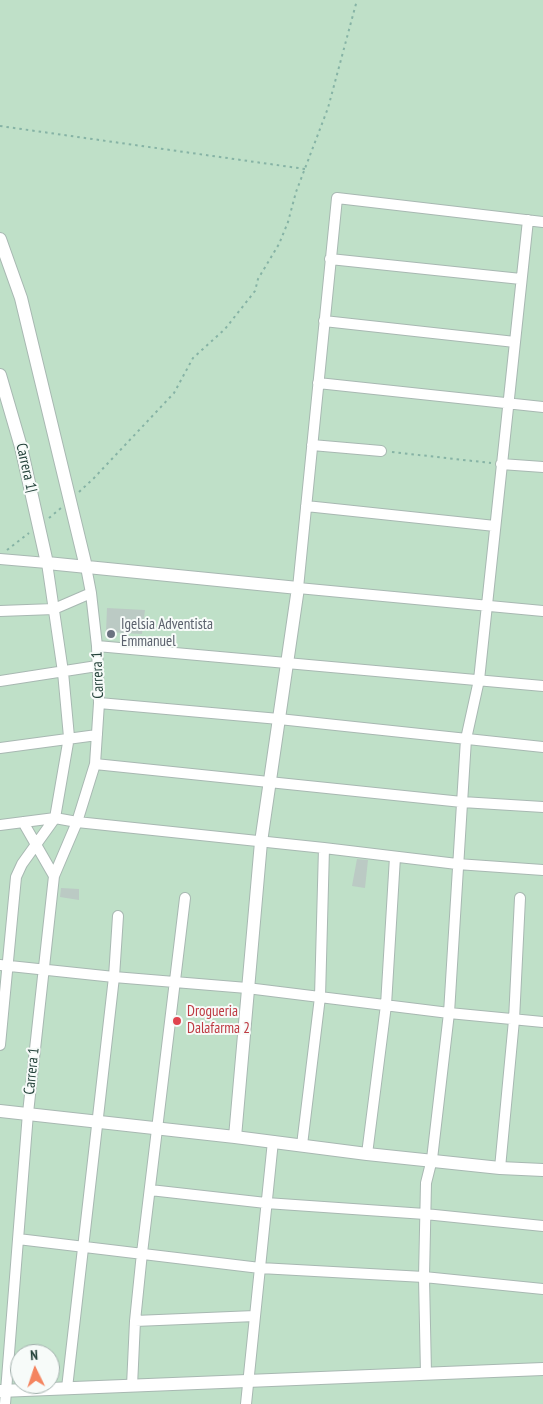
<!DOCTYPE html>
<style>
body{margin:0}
#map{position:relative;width:543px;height:1404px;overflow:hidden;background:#e6efeb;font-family:"PT Sans Narrow",sans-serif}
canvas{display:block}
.north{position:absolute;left:10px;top:1344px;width:50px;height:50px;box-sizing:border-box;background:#f7fbf9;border:1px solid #a3b1ad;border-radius:50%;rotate:356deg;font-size:14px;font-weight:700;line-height:20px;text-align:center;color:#24423a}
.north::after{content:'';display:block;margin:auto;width:18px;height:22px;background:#f4845f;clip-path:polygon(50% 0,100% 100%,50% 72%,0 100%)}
</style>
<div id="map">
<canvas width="543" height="1404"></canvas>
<div class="north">N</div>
</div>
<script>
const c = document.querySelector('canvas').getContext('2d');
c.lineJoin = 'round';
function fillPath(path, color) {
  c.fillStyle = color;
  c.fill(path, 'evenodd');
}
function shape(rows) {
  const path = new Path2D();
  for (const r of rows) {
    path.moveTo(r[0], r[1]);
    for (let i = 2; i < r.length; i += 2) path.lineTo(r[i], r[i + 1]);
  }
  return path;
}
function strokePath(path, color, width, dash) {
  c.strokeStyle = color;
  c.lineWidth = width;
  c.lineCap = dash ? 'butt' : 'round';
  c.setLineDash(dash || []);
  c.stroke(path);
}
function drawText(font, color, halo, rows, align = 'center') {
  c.font = font + ' "PT Sans Narrow",sans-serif';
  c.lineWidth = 4;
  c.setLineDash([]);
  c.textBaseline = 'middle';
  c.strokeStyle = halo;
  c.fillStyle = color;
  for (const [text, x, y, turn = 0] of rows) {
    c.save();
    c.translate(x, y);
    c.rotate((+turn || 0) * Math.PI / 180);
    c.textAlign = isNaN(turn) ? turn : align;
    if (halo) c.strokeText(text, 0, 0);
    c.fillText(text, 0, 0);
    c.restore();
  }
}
fillPath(shape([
 [0,0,543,0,543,1404,0,1404],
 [20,1354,50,1354,50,1384,20,1384]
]), '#bfe0c8');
fillPath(shape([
 [107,608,145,610,142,634,106,632],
 [357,859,368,860,365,888,352,886],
 [61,888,79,889,79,900,60,897]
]), '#bbcac4');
const minor = shape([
 [543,222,337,198,298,588,543,611],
 [330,259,521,279],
 [324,321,515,342],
 [318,383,543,407],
 [312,445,381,451],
 [501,464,543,467],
 [306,506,495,526],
 [0,559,47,563,63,672,69,737,55,818,22,864,16,877,0,1045],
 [0,611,54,609,91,593],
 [97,646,543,686],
 [0,681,97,666],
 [99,703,279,719,543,747],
 [0,748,97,735],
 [95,764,462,802,543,807],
 [23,822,54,876],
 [0,825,55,818,77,822,324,848,457,864,543,870],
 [0,965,114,977,247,988,449,1013,543,1022],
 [302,1145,320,997,324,848],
 [367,1154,386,1005,395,857],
 [500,1168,514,1020,520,898],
 [150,1190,266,1203,425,1214,543,1226],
 [18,1239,260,1268,424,1277,543,1289],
 [135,1321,255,1316],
 [426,1374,424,1277,426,1183,432,1159,449,1013,466,739,479,680,528,220],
 [132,1386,135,1321,142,1253,185,898],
 [67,1388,114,977,118,916],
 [5,1404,28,1113,54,876,77,822,95,764,99,703,97,646,91,593,86,567],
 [246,1404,273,1141]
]);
const tertiary = shape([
 [0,239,21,298,86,567],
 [0,375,21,447,47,563,298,588,261,842,235,1137],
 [0,1111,235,1137,367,1154,500,1168,543,1170],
 [0,1391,543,1369]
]);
strokePath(minor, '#a8b8b2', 12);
strokePath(tertiary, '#a8b8b2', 14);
strokePath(shape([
 [0,126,305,169],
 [392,452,491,463],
 [79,492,94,478,174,393,193,358,225,329,255,291,258,279,279,244,288,222,296,192,328,108,357,0],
 [49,518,61,508],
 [7,550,29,533]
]), '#86b3a5', 2, [2.5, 4]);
strokePath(minor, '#fff', 10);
strokePath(tertiary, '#fff', 12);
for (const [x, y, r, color] of [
 [111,634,5,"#6b7280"],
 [177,1021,5,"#e0444e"]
]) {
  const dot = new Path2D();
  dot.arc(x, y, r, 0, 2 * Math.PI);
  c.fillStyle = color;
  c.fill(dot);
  strokePath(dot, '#f7fbf9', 2);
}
drawText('15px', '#24423a', '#f7fbf9', [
 ["Carrera 1|",26,468,77],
 ["Carrera 1",98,675,-92],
 ["Carrera 1",32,1071,-84]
]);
drawText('15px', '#5b616d', '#f7fbf9', [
 ["Igelsia Adventista",121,625],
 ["Emmanuel",121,642]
], 'left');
drawText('15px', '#be3a42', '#f7fbf9', [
 ["Drogueria",187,1012],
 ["Dalafarma 2",187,1029]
], 'left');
</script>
